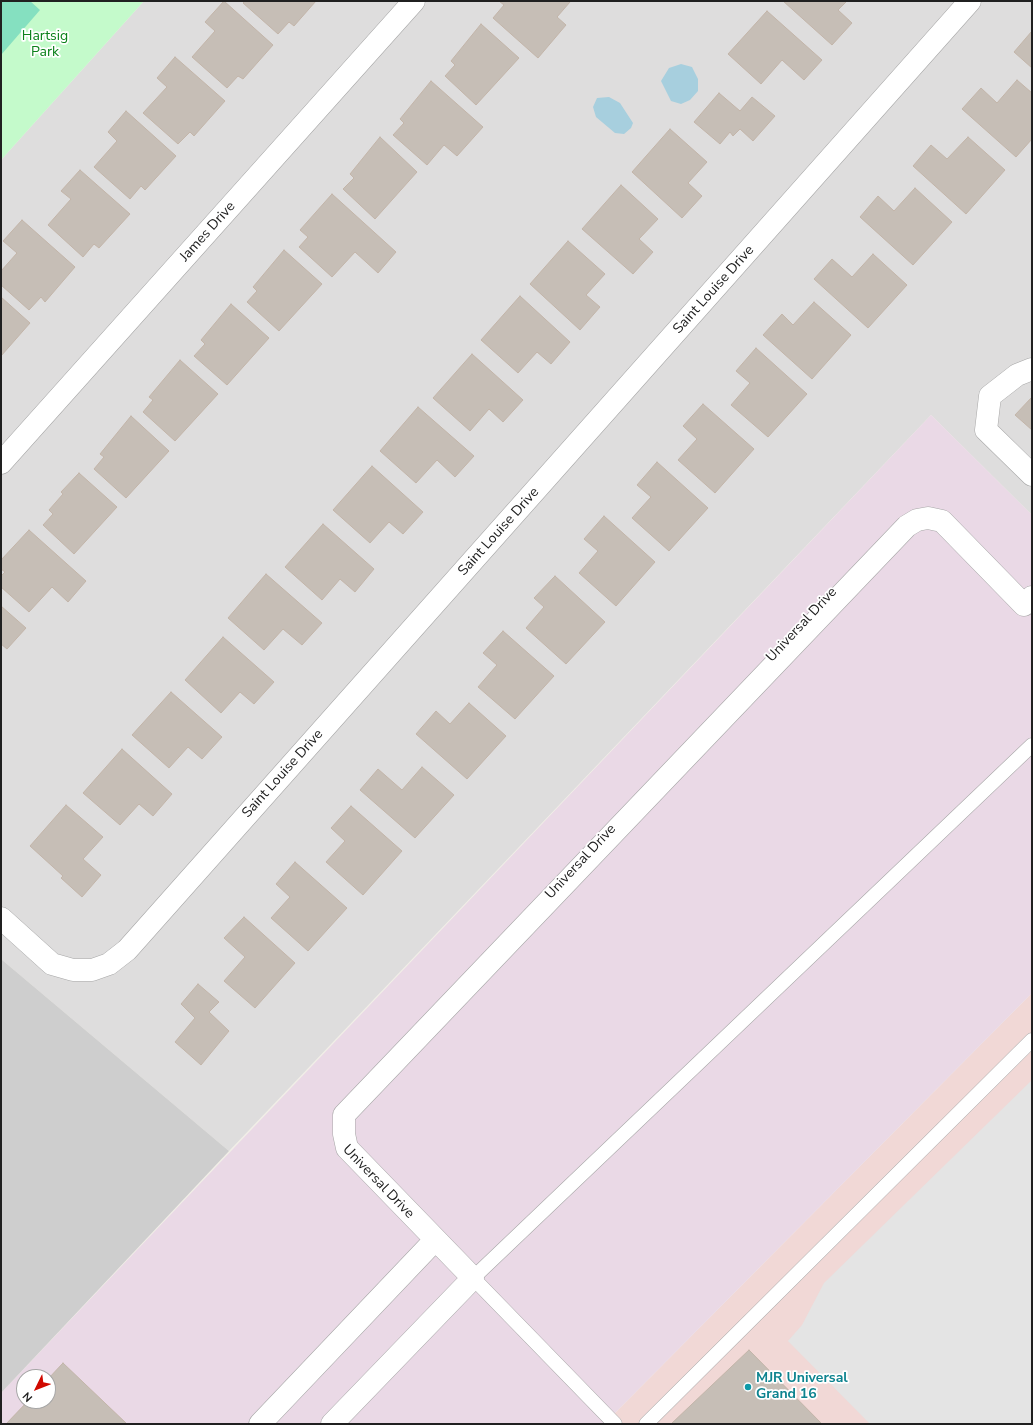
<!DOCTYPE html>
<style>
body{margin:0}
#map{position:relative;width:1033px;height:1425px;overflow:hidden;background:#f1eee7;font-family:"Nunito Sans",sans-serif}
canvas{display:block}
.frame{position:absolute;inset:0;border:2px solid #202020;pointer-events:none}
.north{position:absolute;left:16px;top:1369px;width:40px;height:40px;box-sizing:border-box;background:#fff;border:1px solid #a6a6a6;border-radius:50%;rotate:227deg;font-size:11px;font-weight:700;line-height:16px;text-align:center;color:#202020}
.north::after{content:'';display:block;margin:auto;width:14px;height:18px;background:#d00900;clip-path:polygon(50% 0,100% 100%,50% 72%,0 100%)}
</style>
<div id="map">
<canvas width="1033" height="1425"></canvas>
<div class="frame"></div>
<div class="north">N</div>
</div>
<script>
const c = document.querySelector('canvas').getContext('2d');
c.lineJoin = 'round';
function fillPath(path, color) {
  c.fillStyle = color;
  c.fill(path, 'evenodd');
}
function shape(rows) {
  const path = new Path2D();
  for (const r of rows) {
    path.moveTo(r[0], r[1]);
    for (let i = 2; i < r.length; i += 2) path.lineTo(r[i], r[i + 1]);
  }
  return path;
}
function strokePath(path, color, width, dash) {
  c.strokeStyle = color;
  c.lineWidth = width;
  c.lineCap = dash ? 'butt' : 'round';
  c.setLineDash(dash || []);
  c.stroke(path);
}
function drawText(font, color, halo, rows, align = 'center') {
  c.font = font + ' "Nunito Sans",sans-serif';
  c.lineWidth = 3.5;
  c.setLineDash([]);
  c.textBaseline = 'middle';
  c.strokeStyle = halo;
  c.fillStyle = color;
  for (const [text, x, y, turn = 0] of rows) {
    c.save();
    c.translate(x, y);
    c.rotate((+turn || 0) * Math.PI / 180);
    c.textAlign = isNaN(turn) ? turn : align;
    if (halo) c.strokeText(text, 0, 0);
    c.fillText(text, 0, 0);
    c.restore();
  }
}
fillPath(shape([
 [144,1,1032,1,1032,515,931,415,229,1151,1,959,1,160]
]), '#dedddd');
fillPath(shape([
 [1032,993,1032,1424,604,1424]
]), '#f1d8d6');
fillPath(shape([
 [931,415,1032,515,1032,993,604,1424,1,1424,1,1393],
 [24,1377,48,1377,48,1401,24,1401]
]), '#ead9e6');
fillPath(shape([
 [1,959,229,1151,1,1393]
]), '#cecece');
fillPath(shape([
 [1,1,144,1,1,160]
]), '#c4facb');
fillPath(shape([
 [1,1,30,1,40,10,1,55]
]), '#85e0c0');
fillPath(shape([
 [1032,1080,1032,1424,870,1424,788,1341,802,1325,824,1283]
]), '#e4e4e4');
fillPath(shape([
 [681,64,692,67,698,79,698,91,690,100,681,104,671,101,661,81,669,68],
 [609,97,620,103,633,123,631,128,624,134,615,133,596,117,593,107,597,98]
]), '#a7cfde');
const building = shape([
 [224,1,273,45,243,79,238,76,227,88,192,57,215,31,205,22,224,1],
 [245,1,316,1,294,26,289,22,278,34,243,3,245,1],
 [499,1,568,1,570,2,557,17,566,25,538,58,493,18,504,5,499,1],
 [783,1,847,1,838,10,852,23,832,45,783,1],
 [767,11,822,60,804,80,782,60,761,84,728,54,767,11],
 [481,24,519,58,476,105,445,76,455,65,451,61,481,24],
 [1032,31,1032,68,1014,52,1032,31],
 [175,57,225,101,194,136,190,132,178,144,143,113,167,87,157,78,175,57],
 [1017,80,1032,93,1032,139,1016,157,962,109,981,88,997,103,1017,80],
 [431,81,483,127,457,156,444,145,427,165,393,135,404,123,400,119,431,81],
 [719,93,740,111,752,97,775,116,753,141,740,129,733,136,730,132,720,144,694,122,719,93],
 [126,111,176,156,145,190,141,186,130,199,94,167,117,141,108,132,126,111],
 [670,129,707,162,688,183,702,196,682,218,632,172,670,129],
 [380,137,417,172,375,219,343,189,354,178,350,174,380,137],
 [968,137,1005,170,966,214,913,166,931,145,947,159,968,137],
 [80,170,130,214,99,248,94,244,83,257,48,225,71,199,61,191,80,170],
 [621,185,658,219,639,239,653,252,633,274,582,229,621,185],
 [915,188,952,222,913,265,860,217,878,196,894,211,915,188],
 [332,194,396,252,378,273,355,252,332,277,299,247,308,237,300,230,332,194],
 [22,220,75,267,45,302,41,297,29,310,1,285,1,271,17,253,3,241,22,220],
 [568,241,605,274,586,295,600,307,580,330,530,284,568,241],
 [284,250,322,284,279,331,247,302,257,291,253,287,284,250],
 [873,254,907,285,868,328,814,279,832,259,852,277,873,254],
 [520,296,570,342,551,364,537,352,518,373,481,340,520,296],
 [1,297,30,323,1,356,1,297],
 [814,302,851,335,812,379,763,335,782,314,793,325,814,302],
 [231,304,269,338,227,385,194,356,205,344,201,340,231,304],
 [756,348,807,394,768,437,731,405,750,383,736,371,756,348],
 [472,354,523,400,503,422,489,409,470,431,433,398,472,354],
 [180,360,218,394,175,441,143,412,153,400,149,397,180,360],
 [1032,397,1032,430,1015,415,1032,397],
 [703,404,754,449,715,493,678,460,697,439,683,426,703,404],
 [418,407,474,456,455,477,437,460,416,483,380,451,418,407],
 [131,416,169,451,126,498,94,469,104,457,100,454,131,416],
 [657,462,708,508,669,551,632,518,651,497,637,485,657,462],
 [372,466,423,512,403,534,389,522,370,543,333,510,372,466],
 [79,473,117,507,74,554,43,525,53,514,49,510,63,494,61,492,79,473],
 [604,516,655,562,616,606,579,573,598,551,584,539,604,516],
 [323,524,374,569,355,592,340,579,322,600,285,567,323,524],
 [29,530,86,581,68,602,52,587,29,612,1,587,1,576,5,572,1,569,1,560,29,530],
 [266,574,322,623,302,645,283,629,264,650,228,618,266,574],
 [555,576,605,622,566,664,526,628,544,607,534,598,555,576],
 [1,606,26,628,7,649,1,644,1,606],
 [503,631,554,676,515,719,478,687,497,665,483,653,503,631],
 [223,637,274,682,254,704,240,692,221,713,185,680,223,637],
 [171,692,222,737,202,759,188,747,169,768,132,735,171,692],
 [469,703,506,736,467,779,416,734,436,711,450,724,469,703],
 [122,749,172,794,153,816,139,804,120,825,83,793,122,749],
 [422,767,454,795,415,838,360,790,378,769,402,790,422,767],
 [66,805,103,837,83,859,101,875,82,897,61,878,63,876,30,846,66,805],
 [351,806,402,851,363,895,326,862,345,841,331,828,351,806],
 [295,862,347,908,308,951,271,918,290,897,276,884,295,862],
 [244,917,295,963,255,1008,224,981,245,957,224,938,244,917],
 [198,984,219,1002,209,1012,229,1031,201,1065,175,1042,195,1018,181,1004,198,984],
 [749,1350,822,1424,671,1424,749,1350],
 [63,1363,127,1424,6,1424,28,1401,48,1401,48,1379,63,1363]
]);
fillPath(building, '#c6beb6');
strokePath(building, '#c3b5a9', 1);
const lane = shape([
 [615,1424,473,1278,1032,745],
 [646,1424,1032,1040]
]);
const street = shape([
 [1032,369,1017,375,990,396,986,430,1032,475],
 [1,463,414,1],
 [1,918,52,964,73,970,92,970,109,964,127,950,970,1],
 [260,1424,435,1240],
 [332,1424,473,1278,347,1148,344,1134,344,1115,907,526,917,520,928,518,942,521,1024,605,1032,597]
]);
strokePath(lane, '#a7a7a7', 15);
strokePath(street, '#a7a7a7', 23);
strokePath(lane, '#fff', 14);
strokePath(street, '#fff', 22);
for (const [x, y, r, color] of [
 [748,1387,4,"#0f9aa8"]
]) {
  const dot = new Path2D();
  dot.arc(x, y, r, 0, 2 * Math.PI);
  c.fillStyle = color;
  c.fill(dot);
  strokePath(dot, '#fff', 1.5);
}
drawText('14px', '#0b811a', '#fff', [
 ["Hartsig",45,37],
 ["Park",45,53]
]);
drawText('14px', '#202020', '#fff', [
 ["James Drive",208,232,-48],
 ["Saint Louise Drive",714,290,-48],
 ["Saint Louise Drive",499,532,-48],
 ["Universal Drive",802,625,-47],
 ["Saint Louise Drive",283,774,-48],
 ["Universal Drive",581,862,-47],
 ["Universal Drive",378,1182,46]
]);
drawText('bold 14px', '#0d838f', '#fff', [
 ["MJR Universal",756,1379],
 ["Grand 16",756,1395]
], 'left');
</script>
